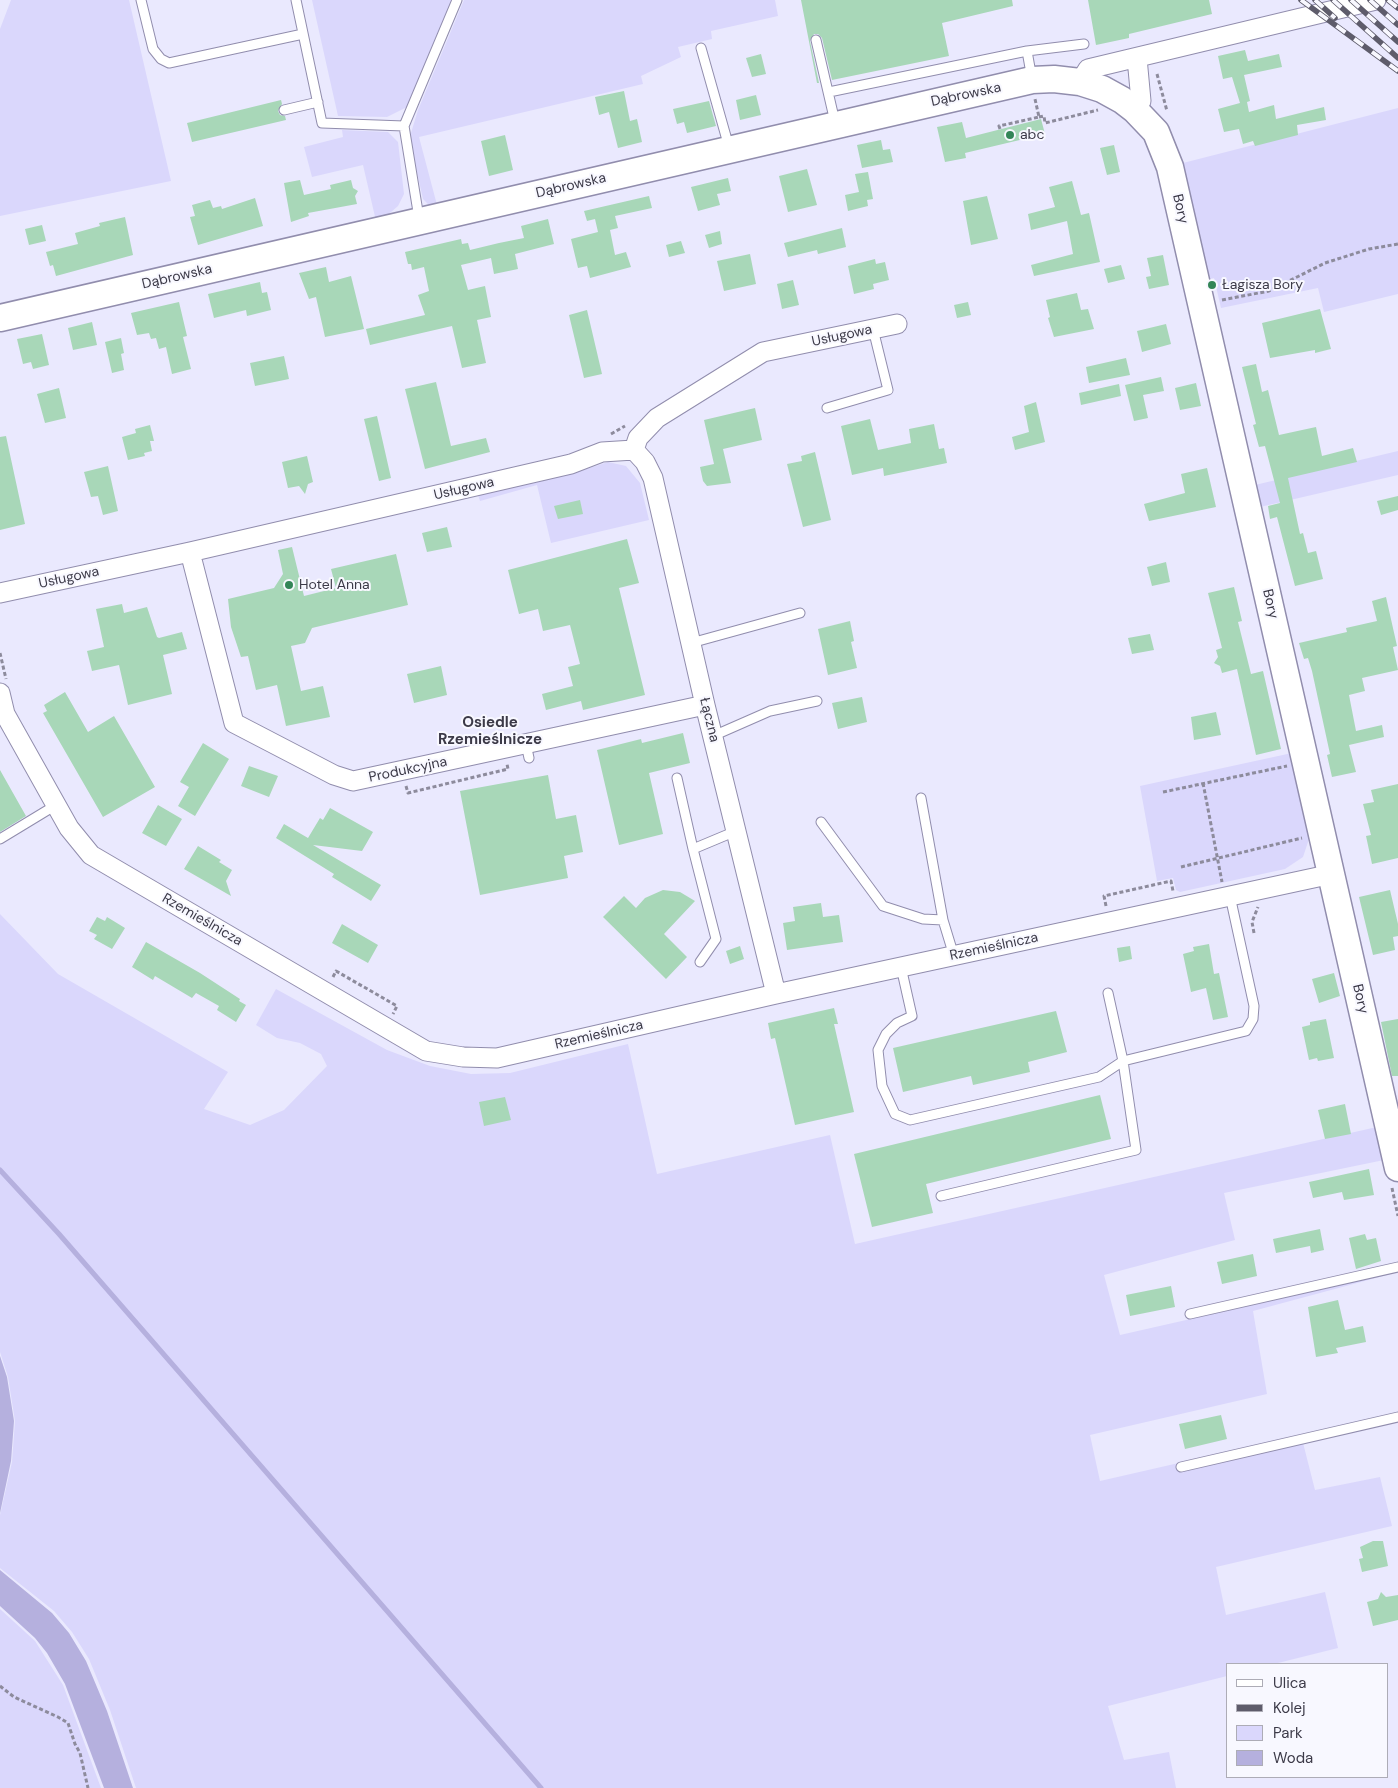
<!DOCTYPE html>
<meta charset="utf-8">
<style>
body{margin:0}
#map{position:relative;width:1398px;height:1788px;overflow:hidden;background:#eae9fe;font-family:"DM Sans",sans-serif}
canvas{display:block}
.legend{position:absolute;left:1226px;top:1663px;width:162px;height:115px;box-sizing:border-box;background:#f8f8ff;border:1px solid #adacb6;margin:0;padding:6px 9px;list-style:none;font-size:15px;color:#3c3a48}
.legend li{display:flex;align-items:center;gap:10px;height:25px}
.legend b{width:25px;border:1px solid #adacb6}
</style>
<div id="map">
<canvas width="1398" height="1788"></canvas>
<ul class="legend">
<li><b style="height:6px;background:#fff"></b>Ulica</li>
<li><b style="height:6px;background:#5e5c6b"></b>Kolej</li>
<li><b style="height:14px;background:#dad7fc"></b>Park</li>
<li><b style="height:14px;background:#b5b0de"></b>Woda</li>
</ul>
</div>
<script>
const c = document.querySelector('canvas').getContext('2d');
c.lineJoin = 'round';
function fillPath(path, color) {
  c.fillStyle = color;
  c.fill(path, 'evenodd');
}
function shape(rows) {
  const path = new Path2D();
  for (const r of rows) {
    path.moveTo(r[0], r[1]);
    for (let i = 2; i < r.length; i += 2) path.lineTo(r[i], r[i + 1]);
  }
  return path;
}
function strokePath(path, color, width, dash) {
  c.strokeStyle = color;
  c.lineWidth = width;
  c.lineCap = dash ? 'butt' : 'round';
  c.setLineDash(dash || []);
  c.stroke(path);
}
function drawText(font, color, halo, rows, align = 'center') {
  c.font = font + ' "DM Sans",sans-serif';
  c.lineWidth = 4;
  c.setLineDash([]);
  c.textBaseline = 'middle';
  c.strokeStyle = halo;
  c.fillStyle = color;
  for (const [text, x, y, turn = 0] of rows) {
    c.save();
    c.translate(x, y);
    c.rotate((+turn || 0) * Math.PI / 180);
    c.textAlign = isNaN(turn) ? turn : align;
    if (halo) c.strokeText(text, 0, 0);
    c.fillText(text, 0, 0);
    c.restore();
  }
}
fillPath(shape([
 [11,0,129,0,171,181,0,216,0,29],
 [312,0,453,0,407,107,387,117,338,116],
 [464,0,775,0,778,16,711,31,712,39,678,47,681,57,641,76,643,84,419,137,437,205,430,206,423,199,411,146,411,133,418,110],
 [1398,108,1398,294,1324,312,1318,288,1221,308,1214,278,1209,279,1183,163],
 [342,130,388,132,398,142,404,194,398,206,383,219,376,221,363,165,312,177,304,147,343,137],
 [1398,451,1398,475,1260,507,1255,485],
 [608,462,626,466,640,483,649,520,551,543,537,485,480,501,478,495,574,473],
 [1292,753,1311,833,1303,857,1285,869,1180,892,1176,890,1173,878,1157,881,1140,786],
 [0,914,58,974,228,1072,204,1109,250,1125,284,1110,327,1066,321,1054,300,1043,277,1038,256,1025,276,989,387,1050,430,1066,471,1074,510,1073,628,1044,657,1174,830,1135,855,1244,1377,1127,1384,1160,1224,1193,1235,1240,1104,1275,1120,1335,1398,1272,1253,1311,1267,1394,1090,1435,1100,1481,1301,1435,1315,1490,1380,1477,1392,1526,1216,1567,1226,1615,1325,1592,1338,1648,1274,1664,1227,1664,1227,1676,1108,1706,1124,1760,1169,1752,1176,1788,136,1788,110,1710,89,1659,72,1632,54,1611,0,1568,0,1515,12,1462,15,1421,8,1377,0,1352],
 [0,1609,35,1641,63,1685,101,1788,0,1788]
]), '#dad7fc');
fillPath(shape([
 [0,1356,7,1377,14,1421,11,1461,0,1513],
 [0,1570,52,1613,69,1633,86,1661,107,1711,133,1788,104,1788,65,1684,47,1653,35,1638,0,1606]
]), '#b5b0de');
strokePath(shape([
 [0,1170,59,1234,541,1788]
]), '#b5b0de', 5);
fillPath(shape([
 [801,0,1012,0,1013,6,942,23,949,56,832,80,822,38,818,34,814,34,810,41,819,83,817,83],
 [1088,0,1209,0,1212,14,1129,34,1129,38,1096,45],
 [1245,50,1248,61,1279,54,1282,67,1244,75,1250,101,1247,102,1249,112,1274,105,1276,119,1324,107,1326,120,1297,125,1298,135,1255,146,1253,141,1243,144,1239,129,1224,132,1218,109,1240,103,1232,77,1223,79,1218,56],
 [761,54,766,74,752,77,746,58],
 [624,91,630,121,637,119,642,142,618,148,609,112,599,115,595,97],
 [756,95,761,115,740,120,736,100],
 [281,100,282,104,278,111,280,115,285,116,286,120,192,142,187,123],
 [709,101,716,126,687,133,684,122,677,124,673,109],
 [1041,119,1045,134,965,153,966,158,945,162,937,127,962,122,966,138],
 [505,135,513,170,489,176,481,141],
 [881,140,883,150,890,149,893,162,862,168,857,145],
 [1114,145,1120,172,1107,175,1100,148],
 [807,169,817,205,788,212,779,176],
 [868,172,873,199,867,200,868,206,848,211,845,195,859,192,855,174],
 [728,178,731,191,717,194,720,205,698,211,691,187],
 [300,180,304,195,331,189,330,185,351,180,353,188,358,191,355,196,357,204,308,213,309,216,291,222,284,183],
 [1072,181,1081,215,1089,213,1100,262,1034,276,1031,265,1073,254,1067,221,1031,230,1028,214,1055,207,1049,187],
 [649,196,652,208,615,216,618,228,610,230,615,255,626,252,631,267,590,278,587,266,578,268,571,239,598,232,595,219,587,221,584,211],
 [987,196,998,239,971,245,963,201],
 [255,198,263,226,198,245,190,217,195,216,192,205,210,200,213,208,221,206,222,209],
 [125,217,133,255,56,276,53,265,50,266,46,252,78,244,75,233,100,226,99,223],
 [548,219,554,244,515,254,518,269,494,274,491,258,461,265,468,290,485,286,491,317,477,320,486,363,462,368,452,326,370,345,366,329,425,315,418,295,429,291,424,267,412,270,411,264,408,264,405,252,461,239,462,244,468,243,470,250,499,243,524,238,521,226],
 [42,225,46,241,29,245,25,229],
 [842,228,846,247,818,254,817,250,788,257,784,243],
 [720,231,722,244,709,248,705,235],
 [681,241,685,253,669,257,666,245],
 [750,254,756,284,724,291,717,261],
 [1163,255,1169,285,1149,289,1146,277,1151,276,1147,258],
 [875,259,876,264,885,262,889,280,873,284,874,289,854,294,848,266],
 [1121,265,1125,279,1108,283,1104,269],
 [326,267,329,282,351,276,364,329,325,337,316,297,309,299,299,273],
 [793,280,799,305,782,309,777,284],
 [260,282,262,293,267,292,271,310,247,316,246,310,214,318,208,294],
 [1077,293,1081,310,1088,309,1094,329,1054,337,1048,318,1050,317,1046,300],
 [179,302,187,336,183,337,191,369,172,374,166,347,159,349,156,338,151,339,149,333,137,335,131,313],
 [968,302,971,315,957,318,954,305],
 [1320,309,1331,349,1315,353,1315,350,1270,358,1262,323],
 [587,310,602,374,584,378,569,315],
 [92,322,97,345,73,350,68,328],
 [1166,324,1171,344,1142,352,1137,331],
 [42,334,49,365,33,369,31,362,23,364,17,339],
 [121,338,124,353,121,354,124,370,112,373,105,342],
 [284,356,289,379,255,386,250,363],
 [1126,358,1130,375,1089,383,1086,367],
 [1256,364,1262,392,1268,390,1279,435,1316,427,1322,456,1353,448,1357,462,1288,478,1300,534,1303,533,1308,553,1316,551,1323,579,1295,586,1277,517,1270,519,1268,506,1280,503,1265,446,1259,447,1253,425,1256,424,1242,367],
 [1161,377,1164,391,1143,395,1148,418,1134,421,1125,385],
 [436,382,451,446,486,438,490,452,425,469,405,389],
 [1196,383,1201,406,1180,410,1175,388],
 [1119,384,1121,396,1081,405,1079,393],
 [59,388,66,418,45,423,37,394],
 [1036,402,1045,442,1015,450,1012,437,1029,432,1024,406],
 [755,408,762,440,723,449,731,483,707,486,703,481,700,467,714,464,704,420],
 [377,416,391,478,379,481,364,419],
 [870,419,878,450,911,443,909,429,934,424,939,449,944,448,947,463,884,476,883,468,852,475,841,426],
 [150,425,154,441,150,441,152,451,144,453,145,456,128,460,122,437,136,433,135,429],
 [6,436,25,524,0,530,0,437],
 [815,452,831,520,803,527,787,464,802,461,801,456],
 [307,456,313,482,308,484,305,494,299,486,288,488,282,462],
 [108,466,118,511,103,515,98,496,91,497,84,472],
 [1207,468,1216,507,1149,521,1144,504,1185,493,1181,474],
 [1398,496,1398,510,1381,515,1377,501],
 [580,500,583,514,558,519,554,506],
 [447,527,452,547,427,552,422,533],
 [627,539,639,583,619,588,645,695,583,710,581,701,546,710,542,694,573,686,568,667,580,664,570,625,543,631,538,609,519,614,508,570],
 [292,547,304,596,336,588,331,569,396,554,408,605,312,628,305,643,291,646,301,691,323,686,330,717,286,726,277,685,256,690,248,656,241,657,231,627,228,599,274,588,283,574,278,550],
 [1166,562,1170,582,1152,586,1147,567],
 [1234,587,1242,621,1238,622,1251,674,1263,671,1281,749,1256,755,1237,669,1222,673,1220,666,1214,663,1218,657,1216,650,1222,648,1208,593],
 [1386,597,1395,637,1397,646,1393,647,1398,670,1362,678,1365,691,1349,695,1356,731,1382,725,1384,737,1349,745,1356,772,1332,777,1327,755,1330,754,1312,671,1308,658,1304,659,1299,643,1347,632,1346,628,1377,621,1372,601],
 [122,604,124,613,147,607,157,637,159,638,182,632,187,649,163,655,172,694,128,705,119,665,92,671,87,651,104,647,96,609],
 [850,621,854,641,851,642,857,668,828,675,818,629],
 [1150,634,1154,650,1132,654,1128,638],
 [441,666,447,695,414,703,407,674],
 [65,692,88,732,114,716,155,787,103,817,43,713,47,711,44,705],
 [862,697,867,722,838,729,832,703],
 [1216,712,1221,735,1194,740,1191,717],
 [683,733,690,763,649,773,663,834,619,845,597,750,641,739,642,743],
 [203,743,229,759,195,816,178,806,189,787,180,782],
 [249,766,278,776,269,797,241,786],
 [0,770,26,816,0,832],
 [548,775,556,819,576,815,583,852,564,856,568,878,480,895,460,791],
 [1398,784,1398,858,1372,864,1366,836,1371,835,1363,804,1374,802,1371,790],
 [158,805,182,819,166,846,142,833],
 [330,808,373,832,362,851,313,845,381,885,371,901,332,877,334,874,276,838,284,824,308,838,320,818,323,820],
 [198,846,221,860,219,862,232,870,226,881,231,896,184,869],
 [663,890,680,892,695,901,664,934,687,957,666,979,603,917,624,896,636,908,645,898],
 [1390,890,1398,924,1398,936,1393,937,1395,950,1373,955,1359,897],
 [821,903,823,917,839,915,843,942,787,950,783,923,795,921,793,907],
 [97,917,105,921,107,917,125,928,112,949,94,939,97,935,89,931],
 [342,924,378,945,368,963,332,943],
 [146,942,200,973,240,999,239,1001,246,1005,236,1022,217,1010,219,1006,196,993,192,998,155,976,153,980,132,967],
 [1209,944,1214,974,1219,973,1228,1017,1213,1020,1206,988,1191,992,1183,954,1194,951,1193,947],
 [740,946,744,959,730,964,726,951],
 [1130,946,1132,959,1119,962,1117,948],
 [1334,973,1340,996,1319,1003,1312,979],
 [834,1008,838,1024,834,1024,854,1112,795,1125,775,1038,771,1039,768,1023],
 [1056,1011,1067,1052,1028,1062,1030,1072,973,1085,971,1076,903,1092,893,1048],
 [1326,1019,1334,1058,1318,1061,1317,1058,1309,1060,1302,1027,1310,1025,1310,1022],
 [1398,1019,1398,1076,1392,1076,1381,1022],
 [1100,1095,1111,1139,926,1184,933,1213,872,1227,854,1154],
 [505,1097,511,1120,484,1126,479,1102],
 [1345,1104,1351,1134,1325,1139,1318,1110],
 [1369,1169,1374,1195,1344,1200,1342,1192,1313,1198,1309,1182],
 [1320,1229,1324,1250,1311,1253,1310,1246,1276,1253,1273,1239],
 [1365,1234,1367,1240,1376,1238,1381,1261,1356,1269,1349,1238],
 [1253,1254,1257,1276,1222,1284,1217,1262],
 [1171,1286,1175,1307,1130,1316,1126,1295],
 [1338,1300,1345,1330,1363,1326,1366,1342,1336,1348,1338,1353,1316,1357,1308,1307],
 [1221,1415,1227,1439,1185,1449,1179,1424],
 [1373,1541,1383,1541,1388,1566,1362,1572,1359,1559,1363,1558,1360,1547],
 [1381,1592,1386,1597,1398,1595,1398,1620,1373,1626,1367,1602,1378,1599]
]), '#a8d7b8');
const lane = shape([
 [141,0,153,49,161,59,169,63,303,34],
 [296,0,322,123,404,126],
 [816,40,835,122],
 [701,48,729,147],
 [1027,51,1084,44],
 [829,92,1027,51,1032,79],
 [284,110,318,102],
 [419,218,404,126,457,0],
 [827,408,888,390,873,329],
 [691,643,800,613],
 [713,736,770,711,817,701],
 [526,744,529,758],
 [677,778,693,849],
 [921,798,943,920],
 [821,822,883,906,923,919,943,920,954,956],
 [0,839,56,805],
 [700,962,716,939,693,849,736,831],
 [901,967,912,1016,897,1023,886,1034,878,1050,882,1086,895,1114,910,1120,1099,1077,1123,1061,1246,1031,1253,1019,1254,1006,1230,896],
 [941,1196,1136,1150,1123,1061,1108,993],
 [1190,1314,1398,1267],
 [1181,1467,1398,1417]
]);
const street = shape([
 [1080,82,1088,69,1376,0],
 [1135,110,1141,101,1137,58],
 [634,450,645,462,653,478,705,705,776,994],
 [190,552,234,723,334,775,353,781,705,705],
 [0,593,190,552,571,464,602,452,634,450,638,438,657,418,763,352,897,324],
 [0,693,5,714,69,828,91,855,426,1051,463,1057,497,1058,776,994,1332,874]
]);
const secondary = shape([
 [0,318,1032,80,1054,79,1080,82,1102,89,1122,100,1135,110,1156,132,1170,167,1398,1168]
]);
strokePath(lane, '#918dad', 11);
strokePath(street, '#918dad', 21);
strokePath(secondary, '#918dad', 29);
strokePath(shape([
 [1157,74,1167,111],
 [1039,117,1044,116,1045,123,1098,110],
 [1000,129,999,126,1039,117,1035,99],
 [1222,300,1269,291,1325,263,1369,249,1398,244],
 [611,434,625,426],
 [0,653,6,679],
 [1203,783,1222,882],
 [406,786,408,793,508,769,507,764],
 [1163,792,1287,766],
 [1181,867,1302,838],
 [1106,906,1104,896,1171,881,1173,891],
 [1254,933,1252,922,1258,907],
 [333,977,336,971,397,1006,393,1014],
 [1392,1188,1398,1216],
 [0,1686,14,1697,58,1717,68,1723,75,1744,80,1753,88,1788]
]), '#8d8b9c', 3, [4, 2.5]);
strokePath(lane, '#fff', 9);
strokePath(street, '#fff', 19);
strokePath(secondary, '#fff', 26);
const rail = shape([
 [1301,0,1398,71],
 [1315,0,1335,18],
 [1333,0,1398,58],
 [1351,0,1398,42],
 [1370,0,1398,25],
 [1388,0,1398,8]
]);
strokePath(rail, '#5e5c6b', 5.5);
strokePath(rail, '#f8f8ff', 4, [11]);
for (const [x, y, r, color] of [
 [1010,135,5,"#338557"],
 [1212,285,5,"#338557"],
 [289,585,5,"#338557"]
]) {
  const dot = new Path2D();
  dot.arc(x, y, r, 0, 2 * Math.PI);
  c.fillStyle = color;
  c.fill(dot);
  strokePath(dot, '#f8f8ff', 2);
}
drawText('14px', '#3c3a48', '#f8f8ff', [
 ["Dąbrowska",966,95,-12],
 ["Dąbrowska",571,186,-13],
 ["Bory",1180,209,77],
 ["Dąbrowska",177,277,-13],
 ["Usługowa",842,336,-12],
 ["Usługowa",464,489,-13],
 ["Usługowa",69,578,-12],
 ["Bory",1270,604,77],
 ["Łączna",709,720,76],
 ["Produkcyjna",408,770,-12],
 ["Rzemieślnicza",202,920,30],
 ["Rzemieślnicza",994,947,-12],
 ["Bory",1360,999,77],
 ["Rzemieślnicza",599,1035,-13]
]);
drawText('14px', '#3c3a48', '#f8f8ff', [
 ["abc",1020,135],
 ["Łagisza Bory",1222,285],
 ["Hotel Anna",299,585]
], 'left');
drawText('bold 15px', '#3c3a48', '#f8f8ff', [
 ["Osiedle",490,723],
 ["Rzemieślnicze",490,740]
]);
</script>
